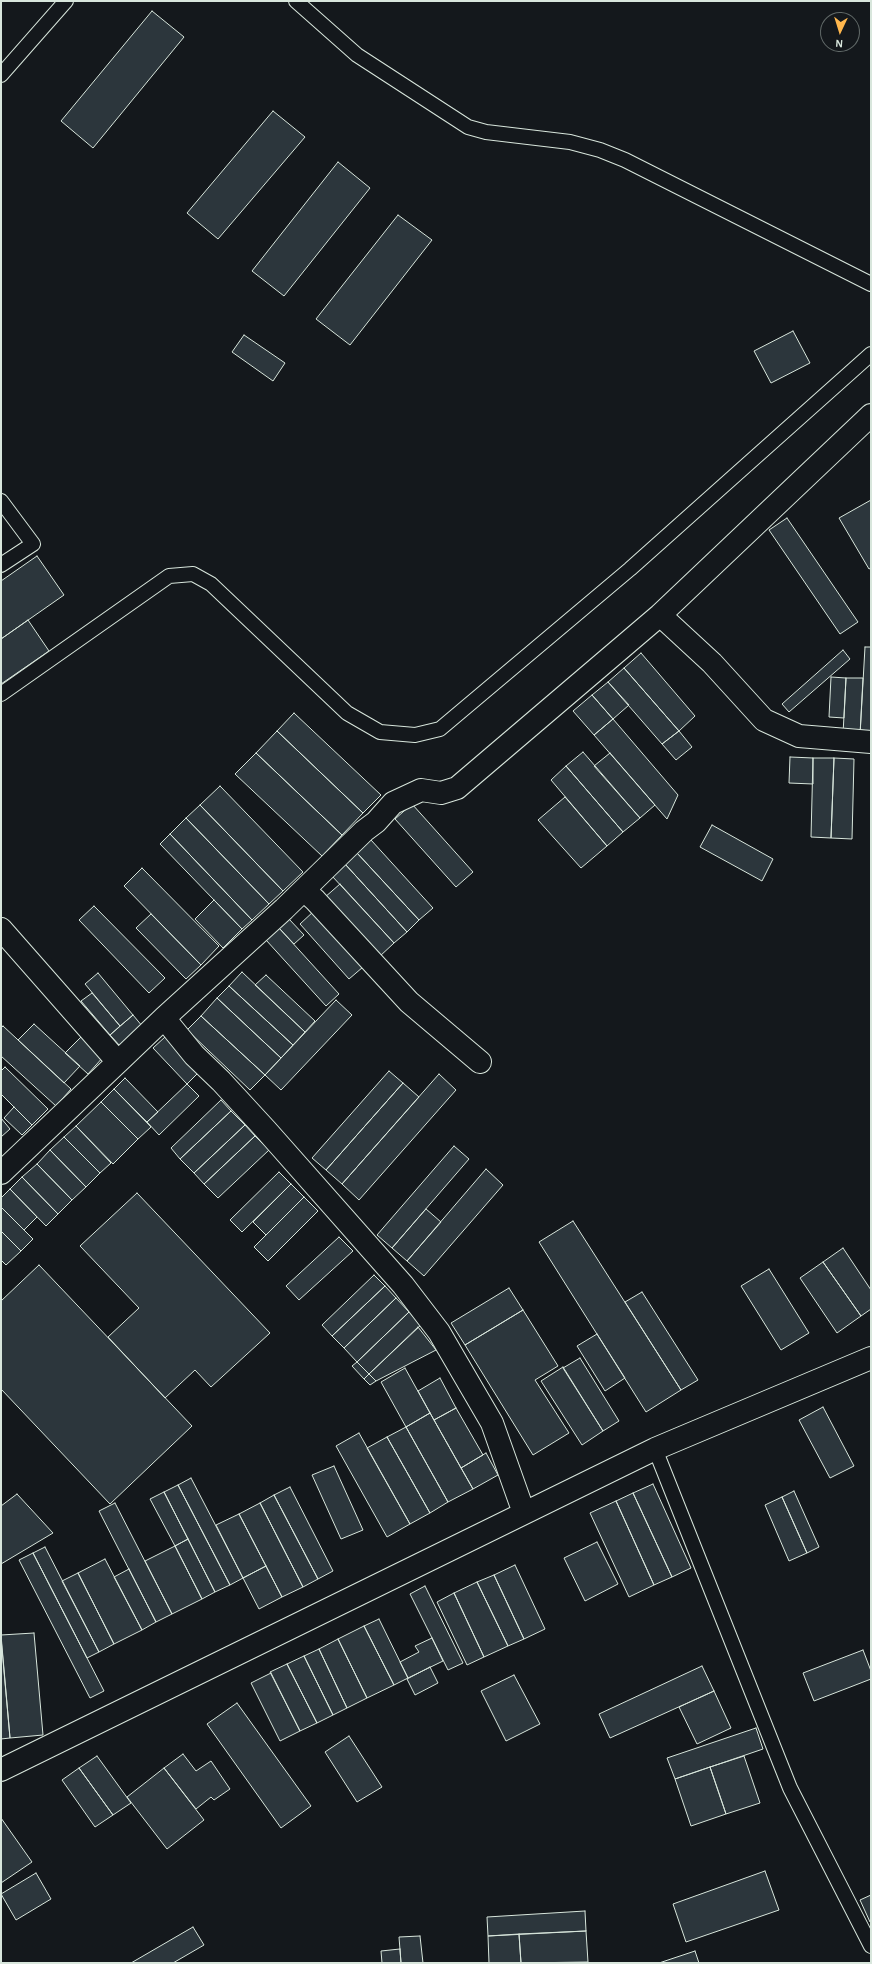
<!DOCTYPE html>
<style>
body{margin:0}
#map{position:relative;width:872px;height:1964px;overflow:hidden;background:#14181c;font-family:"Alegreya Sans",sans-serif}
canvas{display:block}
.frame{position:absolute;inset:0;border:2px solid #d8e6dc;pointer-events:none}
.north{position:absolute;left:820px;top:12px;width:40px;height:40px;box-sizing:border-box;background:#14181c;border:1px solid #626a69;border-radius:50%;rotate:184deg;font-size:11px;font-weight:700;line-height:16px;text-align:center;color:#d8e6dc}
.north::after{content:'';display:block;margin:auto;width:14px;height:18px;background:#ffb74d;clip-path:polygon(50% 0,100% 100%,50% 72%,0 100%)}
</style>
<div id="map">
<canvas width="872" height="1964"></canvas>
<div class="frame"></div>
<div class="north">N</div>
</div>
<script>
const c = document.querySelector('canvas').getContext('2d');
c.lineJoin = 'round';
function fillPath(path, color) {
  c.fillStyle = color;
  c.fill(path, 'evenodd');
}
function shape(rows) {
  const path = new Path2D();
  for (const r of rows) {
    path.moveTo(r[0], r[1]);
    for (let i = 2; i < r.length; i += 2) path.lineTo(r[i], r[i + 1]);
  }
  return path;
}
function strokePath(path, color, width, dash) {
  c.strokeStyle = color;
  c.lineWidth = width;
  c.lineCap = dash ? 'butt' : 'round';
  c.setLineDash(dash || []);
  c.stroke(path);
}
const building = shape([
 [152,11,184,37,93,148,61,121,152,11],
 [273,111,305,137,218,239,187,213,273,111],
 [338,162,370,188,284,296,252,271,338,162],
 [398,215,432,240,350,345,316,319,398,215],
 [793,331,810,363,771,383,754,351,793,331],
 [244,335,285,363,273,381,232,352,244,335],
 [871,500,871,568,869,569,839,518,871,500],
 [787,518,858,622,840,634,769,530,787,518],
 [37,556,64,595,1,639,1,581,37,556],
 [28,620,49,651,1,684,1,639,28,620],
 [865,647,871,647,871,735,860,735,865,647],
 [843,650,850,659,789,712,782,704,843,650],
 [641,653,695,716,679,731,624,668,641,653],
 [624,668,679,731,662,744,608,682,624,668],
 [831,677,846,678,844,718,829,717,831,677],
 [846,678,863,678,860,735,843,734,846,678],
 [608,682,629,705,613,719,592,695,608,682],
 [592,695,613,719,594,735,573,711,592,695],
 [294,713,381,795,363,813,277,731,294,713],
 [613,719,678,795,667,819,594,735,613,719],
 [277,731,363,813,342,835,256,753,277,731],
 [679,731,692,747,676,760,662,744,679,731],
 [583,752,640,818,623,832,566,766,583,752],
 [256,753,342,835,322,856,235,774,256,753],
 [610,753,655,805,640,818,594,766,610,753],
 [790,757,813,758,813,784,789,783,790,757],
 [813,758,834,758,831,838,811,837,813,758],
 [834,758,854,759,852,839,831,838,834,758],
 [566,766,623,832,607,846,551,780,566,766],
 [220,786,303,872,283,891,200,805,220,786],
 [565,797,607,846,581,868,538,820,565,797],
 [412,804,473,872,456,887,395,819,412,804],
 [200,805,283,891,269,904,186,818,200,805],
 [186,818,269,904,252,920,170,834,186,818],
 [712,825,773,859,762,881,700,847,712,825],
 [170,834,252,920,242,929,160,844,170,834],
 [371,840,433,908,419,920,357,853,371,840],
 [357,853,419,920,407,932,345,864,357,853],
 [345,864,407,932,394,943,332,876,345,864],
 [142,868,219,946,201,965,124,886,142,868],
 [340,884,394,943,379,957,324,898,340,884],
 [214,900,242,929,223,948,195,919,214,900],
 [94,906,165,978,149,993,79,920,94,906],
 [314,911,363,967,349,979,300,924,314,911],
 [151,914,201,965,186,979,136,928,151,914],
 [289,919,304,935,294,944,279,928,289,919],
 [279,928,339,994,326,1006,266,940,279,928],
 [242,972,305,1032,293,1045,229,986,242,972],
 [98,973,133,1015,120,1026,85,984,98,973],
 [266,975,315,1021,305,1032,255,985,266,975],
 [229,986,293,1045,281,1058,217,998,229,986],
 [92,993,120,1026,110,1035,81,1001,92,993],
 [217,998,281,1058,265,1075,201,1016,217,998],
 [336,1000,352,1015,281,1090,265,1075,336,1000],
 [133,1015,143,1027,120,1046,110,1035,133,1015],
 [201,1016,265,1075,250,1090,187,1030,201,1016],
 [34,1024,80,1066,64,1083,18,1040,34,1024],
 [3,1026,71,1089,56,1106,1,1056,1,1028,3,1026],
 [82,1036,104,1056,88,1074,65,1053,82,1036],
 [165,1037,199,1072,187,1084,153,1048,165,1037],
 [5,1067,48,1109,32,1125,1,1094,1,1071,5,1067],
 [389,1071,403,1083,326,1170,312,1158,389,1071],
 [439,1074,456,1090,359,1200,342,1184,439,1074],
 [125,1078,158,1112,147,1122,114,1089,125,1078],
 [403,1083,419,1097,342,1184,326,1170,403,1083],
 [187,1084,199,1096,159,1135,147,1122,187,1084],
 [114,1089,151,1127,138,1139,101,1102,114,1089],
 [221,1100,231,1111,180,1159,171,1148,221,1100],
 [101,1102,138,1139,113,1164,76,1126,101,1102],
 [14,1107,32,1125,22,1135,4,1118,14,1107],
 [231,1111,245,1125,194,1173,180,1159,231,1111],
 [1,1118,10,1129,1,1137,1,1118],
 [245,1125,255,1136,204,1184,194,1173,245,1125],
 [76,1126,111,1163,100,1173,64,1137,76,1126],
 [255,1136,269,1150,218,1198,204,1184,255,1136],
 [64,1137,100,1173,86,1187,50,1150,64,1137],
 [454,1146,469,1159,392,1248,377,1235,454,1146],
 [50,1150,86,1187,72,1200,37,1164,50,1150],
 [37,1164,72,1200,58,1214,22,1177,37,1164],
 [486,1169,503,1185,424,1276,407,1261,486,1169],
 [279,1172,291,1184,242,1232,230,1220,279,1172],
 [22,1177,58,1214,46,1226,10,1189,22,1177],
 [291,1184,304,1197,266,1235,253,1222,291,1184],
 [10,1189,37,1217,24,1230,1,1207,1,1198,10,1189],
 [137,1193,270,1333,211,1387,195,1370,165,1398,108,1337,139,1308,80,1246,137,1193],
 [304,1197,318,1211,268,1261,254,1247,304,1197],
 [1,1207,33,1239,21,1251,1,1231,1,1207],
 [426,1209,441,1222,407,1261,392,1248,426,1209],
 [573,1221,681,1390,646,1412,539,1242,573,1221],
 [1,1231,21,1251,6,1265,1,1260,1,1231],
 [339,1237,353,1251,299,1300,286,1286,339,1237],
 [843,1248,871,1290,871,1309,861,1316,823,1262,843,1248],
 [823,1262,861,1316,837,1333,800,1278,823,1262],
 [39,1265,192,1426,110,1504,1,1389,1,1301,39,1265],
 [769,1269,809,1333,781,1350,741,1286,769,1269],
 [374,1275,385,1286,332,1336,322,1325,374,1275],
 [385,1286,396,1298,344,1348,332,1336,385,1286],
 [509,1288,523,1310,465,1345,451,1323,509,1288],
 [642,1292,698,1380,681,1390,625,1302,642,1292],
 [396,1298,409,1312,357,1362,344,1348,396,1298],
 [523,1310,558,1366,535,1380,569,1433,533,1455,465,1345,523,1310],
 [409,1312,421,1325,369,1374,357,1362,409,1312],
 [418,1327,436,1350,376,1381,369,1374,418,1327],
 [597,1334,625,1378,605,1391,577,1346,597,1334],
 [580,1358,619,1421,603,1431,563,1368,580,1358],
 [357,1362,369,1374,364,1379,352,1366,357,1362],
 [563,1367,603,1431,582,1445,541,1381,563,1367],
 [405,1368,430,1413,406,1427,381,1382,405,1368],
 [369,1374,376,1381,370,1385,364,1379,369,1374],
 [440,1378,456,1408,434,1420,418,1391,440,1378],
 [823,1407,854,1466,830,1478,799,1420,823,1407],
 [456,1408,483,1455,461,1468,434,1420,456,1408],
 [430,1413,473,1489,448,1502,406,1427,430,1413],
 [406,1427,448,1502,430,1513,387,1437,406,1427],
 [359,1433,410,1524,387,1537,336,1446,359,1433],
 [387,1437,430,1513,410,1524,367,1448,387,1437],
 [486,1453,498,1475,473,1489,461,1468,486,1453],
 [334,1466,363,1530,341,1539,312,1475,334,1466],
 [191,1478,243,1578,230,1585,178,1485,191,1478],
 [653,1484,691,1568,672,1577,633,1493,653,1484],
 [178,1485,230,1585,215,1592,164,1492,178,1485],
 [290,1487,333,1571,318,1579,274,1495,290,1487],
 [794,1491,819,1547,807,1553,782,1497,794,1491],
 [164,1492,188,1539,175,1546,150,1499,164,1492],
 [633,1493,672,1577,654,1585,616,1501,633,1493],
 [17,1494,53,1533,1,1564,1,1506,17,1494],
 [274,1495,318,1579,303,1587,260,1503,274,1495],
 [782,1497,807,1553,789,1561,765,1505,782,1497],
 [616,1501,654,1585,629,1597,590,1513,616,1501],
 [115,1503,172,1614,156,1622,99,1511,115,1503],
 [260,1503,303,1587,282,1597,239,1514,260,1503],
 [239,1514,266,1566,243,1578,216,1525,239,1514],
 [188,1539,215,1592,202,1599,175,1546,188,1539],
 [597,1542,618,1584,585,1601,564,1558,597,1542],
 [175,1546,202,1599,172,1614,145,1561,175,1546],
 [45,1547,99,1652,87,1658,33,1553,45,1547],
 [33,1553,104,1691,90,1698,19,1560,33,1553],
 [105,1559,142,1630,114,1644,78,1573,105,1559],
 [515,1565,545,1629,524,1639,494,1575,515,1565],
 [266,1566,282,1597,259,1609,243,1578,266,1566],
 [129,1569,156,1622,142,1630,114,1577,129,1569],
 [78,1573,114,1644,99,1652,62,1581,78,1573],
 [494,1575,524,1639,508,1646,477,1582,494,1575],
 [477,1582,508,1646,484,1657,454,1593,477,1582],
 [425,1586,463,1663,448,1670,410,1594,425,1586],
 [454,1593,484,1657,467,1665,437,1602,454,1593],
 [379,1619,408,1678,394,1685,364,1626,379,1619],
 [364,1626,394,1685,367,1698,338,1639,364,1626],
 [34,1633,43,1735,10,1738,1,1635,34,1633],
 [1,1638,10,1738,1,1739,1,1638],
 [432,1638,443,1661,408,1678,400,1662,419,1652,415,1646,432,1638],
 [338,1639,367,1698,347,1708,319,1649,338,1639],
 [319,1649,347,1708,333,1715,304,1656,319,1649],
 [863,1650,871,1671,871,1679,814,1701,803,1673,863,1650],
 [304,1656,333,1715,317,1723,287,1664,304,1656],
 [287,1664,317,1723,300,1731,270,1672,287,1664],
 [702,1666,714,1691,610,1738,599,1714,702,1666],
 [430,1667,438,1683,415,1695,407,1679,430,1667],
 [271,1673,300,1731,280,1741,251,1683,271,1673],
 [514,1675,540,1724,506,1741,481,1691,514,1675],
 [714,1691,731,1728,697,1744,679,1707,714,1691],
 [237,1703,311,1806,281,1828,207,1724,237,1703],
 [756,1728,763,1749,675,1779,667,1758,756,1728],
 [349,1736,382,1787,357,1802,325,1752,349,1736],
 [183,1754,196,1771,211,1761,230,1789,214,1800,211,1797,196,1809,164,1768,183,1754],
 [97,1756,131,1803,113,1815,79,1768,97,1756],
 [744,1756,760,1803,726,1814,710,1767,744,1756],
 [710,1767,726,1814,691,1826,675,1779,710,1767],
 [79,1768,113,1815,95,1827,62,1780,79,1768],
 [164,1768,204,1820,167,1849,127,1797,164,1768],
 [1,1818,32,1862,1,1883,1,1818],
 [765,1871,779,1910,686,1942,673,1904,765,1871],
 [36,1873,51,1899,16,1920,1,1894,36,1873],
 [871,1895,871,1921,870,1922,860,1900,871,1895],
 [585,1911,586,1931,488,1936,487,1917,585,1911],
 [193,1927,204,1945,173,1963,131,1963,193,1927],
 [586,1931,588,1962,521,1963,519,1934,586,1931],
 [519,1934,521,1963,489,1963,488,1936,519,1934],
 [420,1936,423,1963,401,1963,399,1937,420,1936],
 [400,1949,401,1963,382,1963,381,1951,400,1949],
 [695,1951,699,1963,659,1963,695,1951]
]);
fillPath(building, '#2c363c');
strokePath(building, '#d8e6dc', 1);
const service = shape([
 [296,1,357,55,468,127,486,132,570,142,600,150,625,160,871,284],
 [1,75,66,1],
 [1,501,33,544,1,565],
 [1,694,169,576,193,574,211,584,347,713,380,732,415,735,440,729,630,569,871,354],
 [655,1449,790,1788,871,1946]
]);
const minor = shape([
 [660,615,712,663,764,720,799,736,871,742],
 [304,890,315,900,409,1002,480,1062],
 [1,929,118,1062,164,1018,194,1055,221,1081,266,1130,403,1285,439,1332,492,1423,524,1513],
 [164,1018,284,909,364,831,376,822,393,803,421,790,441,793,457,788,660,615,871,415],
 [1,1173,118,1062],
 [1,1770,655,1449,871,1358]
]);
strokePath(service, '#d8e6dc', 16);
strokePath(minor, '#d8e6dc', 24);
strokePath(service, '#14181c', 14);
strokePath(minor, '#14181c', 22);
</script>
